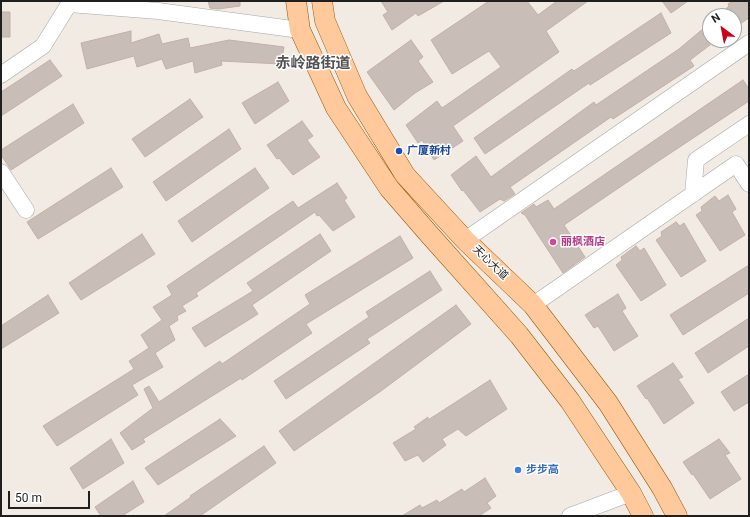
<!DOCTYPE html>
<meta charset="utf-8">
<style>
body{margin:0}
#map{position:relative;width:750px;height:517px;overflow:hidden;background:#f1ebe4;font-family:Roboto,sans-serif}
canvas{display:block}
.frame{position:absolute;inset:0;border:2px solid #1f1f1f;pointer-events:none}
.north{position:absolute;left:702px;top:8px;width:40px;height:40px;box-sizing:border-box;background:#fff;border:1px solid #a5a5a5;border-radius:50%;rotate:328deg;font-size:11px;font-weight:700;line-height:16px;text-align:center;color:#1f1f1f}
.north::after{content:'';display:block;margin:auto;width:14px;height:18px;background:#ce0015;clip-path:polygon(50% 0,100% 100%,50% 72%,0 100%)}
.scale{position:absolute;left:8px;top:491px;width:82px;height:18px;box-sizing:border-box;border:2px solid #1f1f1f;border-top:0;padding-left:5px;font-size:12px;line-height:14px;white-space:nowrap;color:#1f1f1f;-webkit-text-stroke:3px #fff;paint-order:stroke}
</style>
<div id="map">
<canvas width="750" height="517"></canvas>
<div class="frame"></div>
<div class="north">N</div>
<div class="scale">50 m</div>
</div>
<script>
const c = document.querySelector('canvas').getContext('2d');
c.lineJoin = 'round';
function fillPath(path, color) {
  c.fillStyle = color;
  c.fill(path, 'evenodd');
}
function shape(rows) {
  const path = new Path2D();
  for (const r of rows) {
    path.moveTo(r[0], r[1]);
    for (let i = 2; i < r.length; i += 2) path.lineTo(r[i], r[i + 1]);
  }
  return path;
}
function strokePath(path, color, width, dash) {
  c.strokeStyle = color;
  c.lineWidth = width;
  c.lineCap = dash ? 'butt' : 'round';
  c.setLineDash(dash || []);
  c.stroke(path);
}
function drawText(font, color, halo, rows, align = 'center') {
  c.font = font + ' Roboto,"Noto Sans SC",sans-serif';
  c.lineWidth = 3;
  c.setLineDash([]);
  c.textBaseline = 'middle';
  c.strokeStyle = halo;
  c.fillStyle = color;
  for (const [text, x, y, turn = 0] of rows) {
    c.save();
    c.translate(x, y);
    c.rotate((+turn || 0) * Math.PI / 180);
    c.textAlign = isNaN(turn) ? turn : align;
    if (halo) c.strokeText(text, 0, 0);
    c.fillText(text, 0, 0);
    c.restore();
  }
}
const building = shape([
 [208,1,240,1,240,6,218,9,210,8,208,1],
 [381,1,444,1,418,16,416,13,392,30,383,15,388,12,381,1],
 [489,1,527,1,538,15,557,1,588,1,546,31,559,52,453,126,463,141,434,160,422,140,418,143,406,125,437,101,442,108,501,67,489,51,452,74,431,40,489,1],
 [662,1,688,1,671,13,662,1],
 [733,1,749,1,749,18,734,28,734,16,718,16,729,6,728,4,733,1],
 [1,12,10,12,10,37,1,37,1,12],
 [661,13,671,33,590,85,589,83,485,154,474,138,572,69,574,71,661,13],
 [710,23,710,45,690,60,694,66,613,119,611,117,510,187,515,194,504,201,500,199,480,212,463,190,462,191,451,175,476,156,491,177,594,102,596,105,679,49,710,23],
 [131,31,131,43,159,34,162,44,188,38,190,48,229,40,284,47,281,64,221,61,222,65,195,73,193,61,166,69,162,59,137,67,134,56,87,69,81,43,131,31],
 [411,40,423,57,418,61,433,82,415,93,394,110,367,72,411,40],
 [50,60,62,76,1,116,1,92,50,60],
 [743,80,749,89,749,101,657,162,564,225,585,257,563,273,525,215,521,213,534,204,536,207,548,200,554,209,743,80],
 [278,82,289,101,255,124,242,103,278,82],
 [190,99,203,117,145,157,132,139,190,99],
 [73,104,84,123,11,170,1,155,1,150,73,104],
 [302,121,313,136,307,140,320,157,293,175,279,158,277,159,267,145,302,121],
 [229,129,241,149,166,201,153,182,229,129],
 [111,168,123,187,38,239,27,222,111,168],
 [255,168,269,188,192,242,178,221,255,168],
 [337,183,347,198,344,200,355,217,333,231,319,215,317,216,315,212,196,293,198,296,182,306,186,311,177,316,178,320,169,326,175,340,155,353,163,367,132,385,138,395,57,446,43,426,134,369,129,361,149,348,141,335,162,320,153,307,172,295,167,286,293,201,298,208,337,183],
 [728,195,736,209,732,212,745,235,720,251,696,215,702,211,701,207,715,196,719,201,728,195],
 [676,222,680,226,684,223,706,261,681,277,656,240,662,236,661,232,676,222],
 [142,234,155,254,81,300,69,283,142,234],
 [320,234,331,251,252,305,258,314,205,347,192,328,253,291,247,283,320,234],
 [400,236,413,258,306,324,312,333,242,380,241,378,143,439,145,442,132,450,120,433,153,408,144,389,149,386,159,402,220,361,222,364,310,304,305,295,400,236],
 [636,246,640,251,644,248,666,285,641,301,616,265,622,260,621,257,636,246],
 [749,265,749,293,683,335,670,315,749,265],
 [430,271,442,290,367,339,370,343,286,399,274,381,369,317,366,312,430,271],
 [618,294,626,308,622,311,638,336,614,351,598,326,594,328,585,315,618,294],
 [48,295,59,313,1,349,1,326,48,295],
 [456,305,471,324,381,391,294,451,279,431,456,305],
 [749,318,749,346,708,373,695,353,749,318],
 [673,363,683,377,678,379,694,403,664,424,647,398,646,399,637,386,673,363],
 [749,374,749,402,734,411,721,392,749,374],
 [490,380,507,409,466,436,458,429,442,439,446,445,423,462,418,455,405,461,393,443,416,429,414,427,428,417,428,420,490,380],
 [220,419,236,436,158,485,145,468,220,419],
 [111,439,124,463,83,489,70,468,111,439],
 [719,439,730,453,725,455,741,479,710,499,693,474,692,475,683,462,719,439],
 [264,446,276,463,200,516,164,516,191,497,190,496,264,446],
 [485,478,496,496,487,503,491,508,479,516,402,516,420,505,422,508,437,500,439,503,462,489,464,492,485,478],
 [133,481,144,502,122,516,101,516,95,507,133,481]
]);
fillPath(building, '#c9bdb7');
strokePath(building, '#c4afa5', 1);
const minor = shape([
 [1,75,43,46,69,4,158,11,300,30],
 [1,172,26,210],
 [693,194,696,160,749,124],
 [465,240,749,43],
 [533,305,736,164,749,184],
 [570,516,631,493]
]);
const major = shape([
 [296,1,300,30,336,108,389,188,428,233,519,335,570,401,631,493,643,516],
 [322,1,325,21,357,96,405,175,465,240,533,305,608,403,662,488,677,516]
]);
strokePath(minor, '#a6a6a6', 17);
strokePath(major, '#9a5700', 21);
strokePath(minor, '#fff', 16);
strokePath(major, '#ffc99b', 20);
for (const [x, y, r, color] of [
 [399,151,4,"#1a4fb4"],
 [553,242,4,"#d1479c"],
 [518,470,4,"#3f7fe0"]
]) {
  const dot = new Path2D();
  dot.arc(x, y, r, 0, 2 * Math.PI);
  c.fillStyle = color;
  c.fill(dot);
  strokePath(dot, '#fff', 1.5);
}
drawText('bold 11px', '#164399', '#fff', [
 ["广厦新村",407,151]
], 'left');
drawText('bold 11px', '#b23c85', '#fff', [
 ["丽枫酒店",561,242]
], 'left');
drawText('11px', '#1f1f1f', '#fff', [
 ["天心大道",490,263,44]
]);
drawText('bold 11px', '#366cbe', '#fff', [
 ["步步高",526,470]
], 'left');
drawText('bold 15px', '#525252', '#fff', [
 ["赤岭路街道",313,64]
]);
</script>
